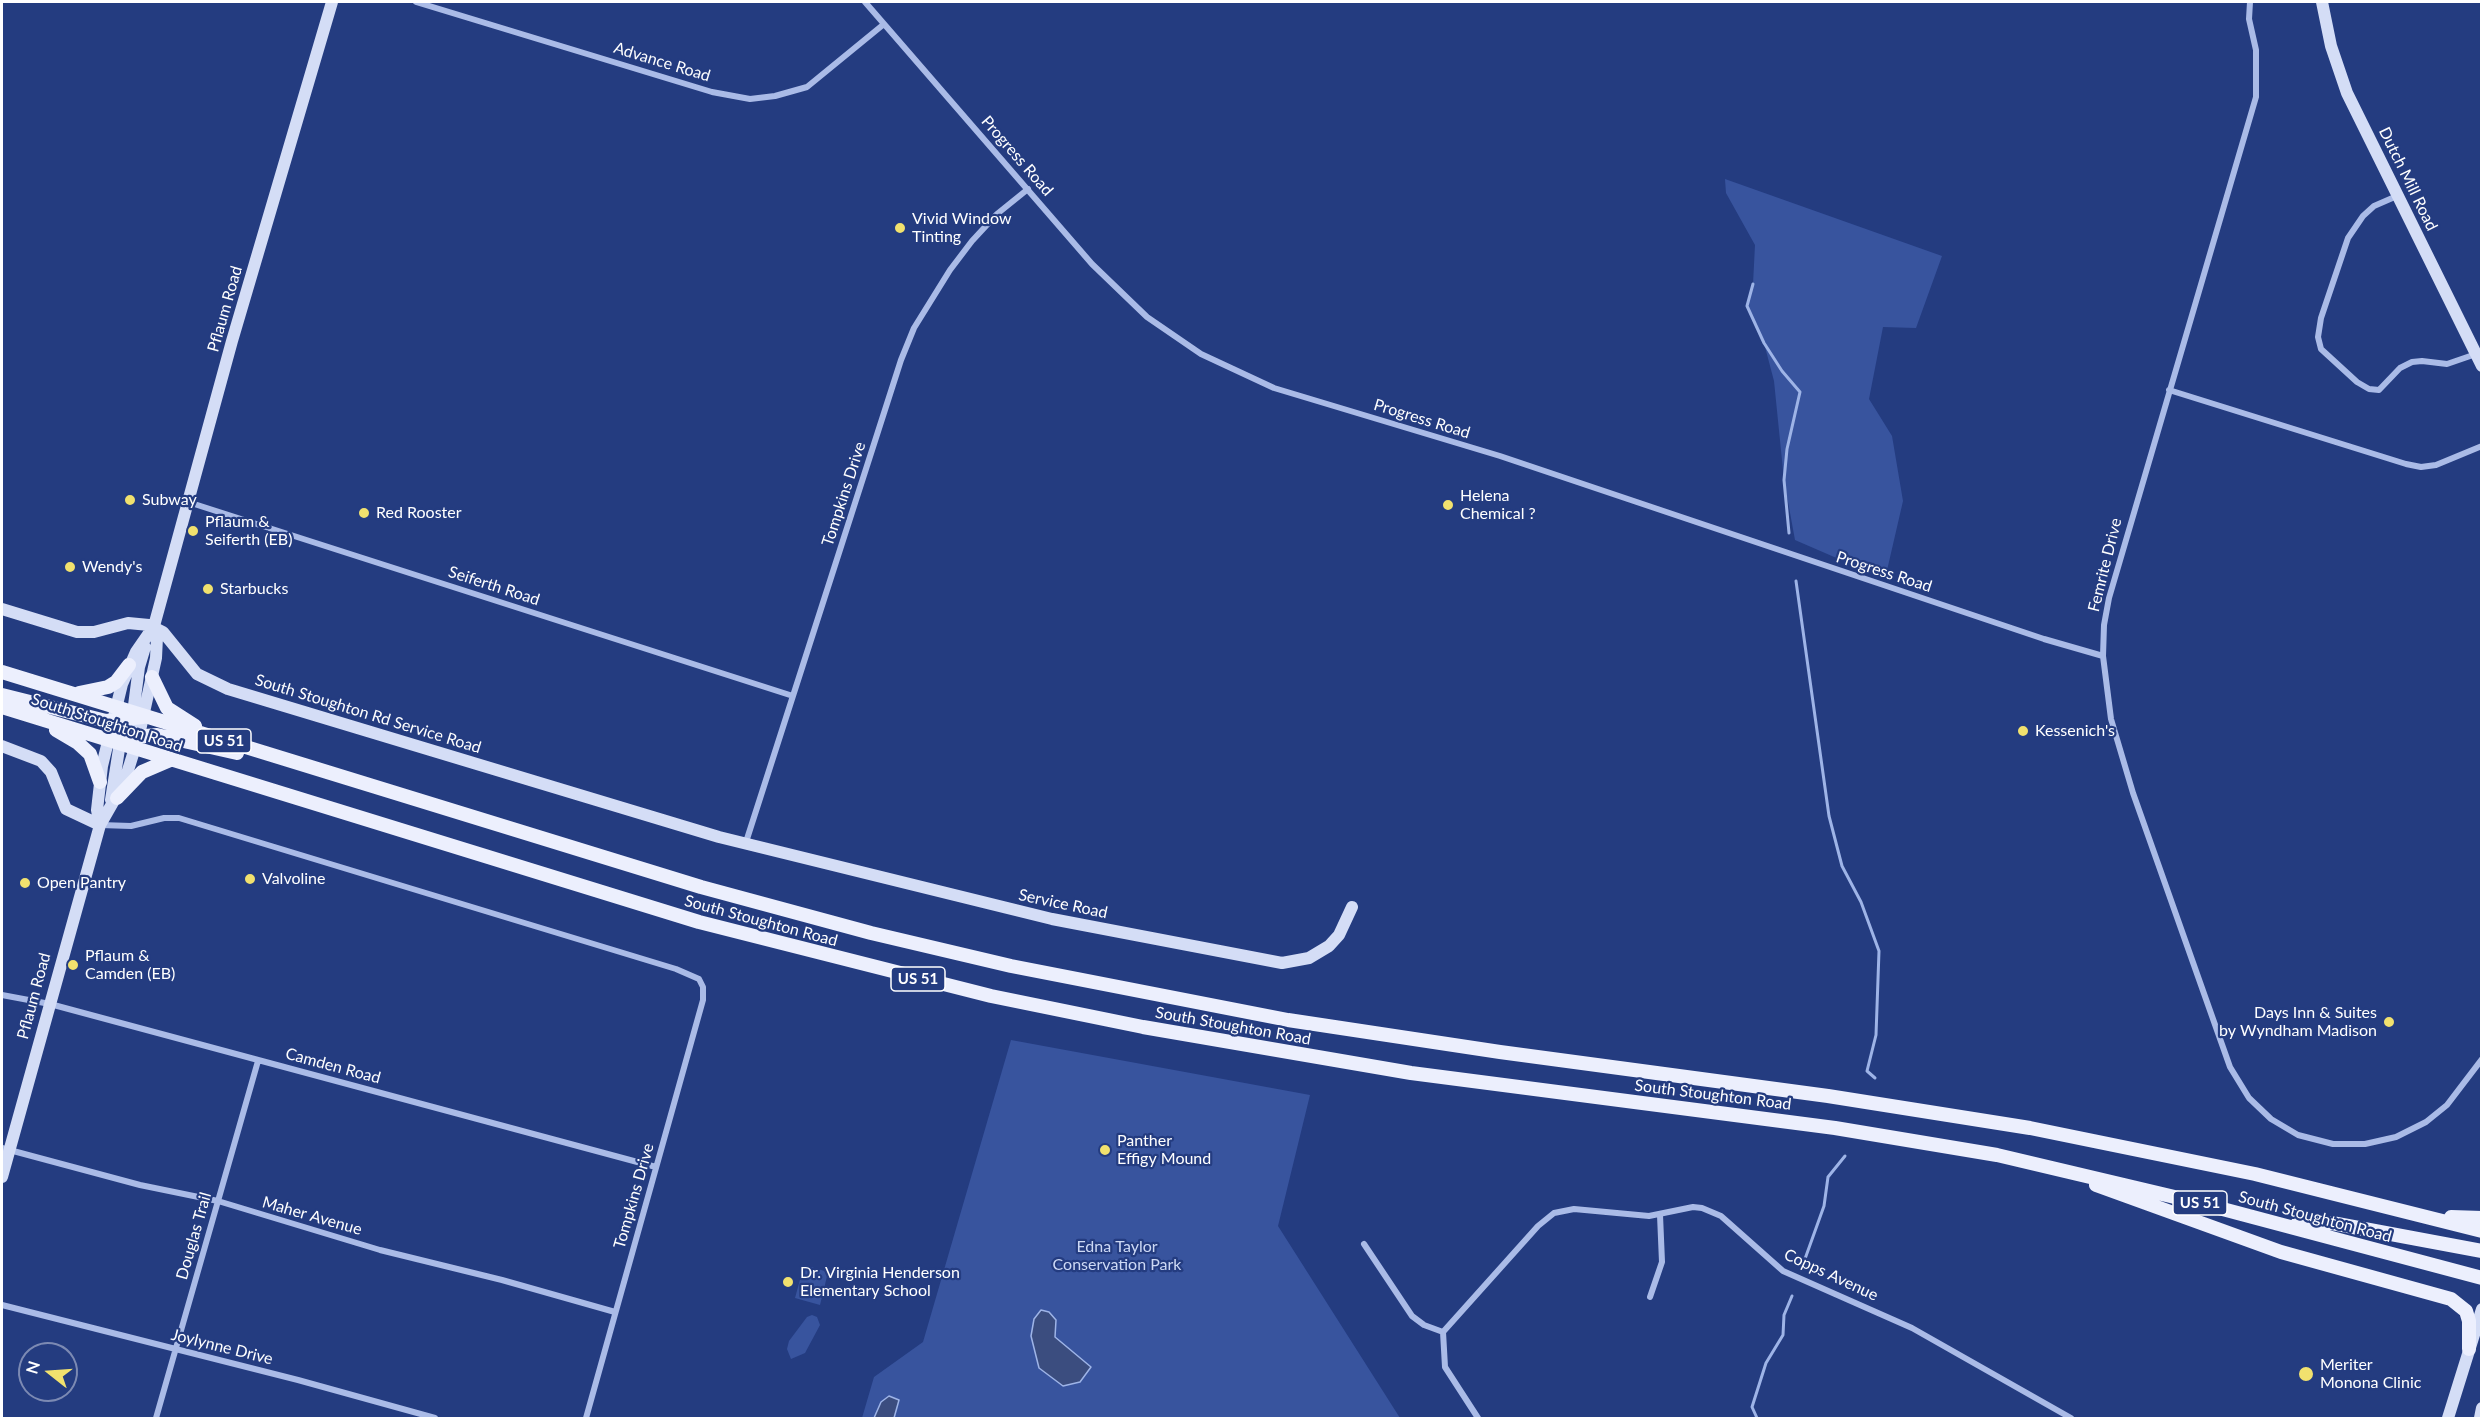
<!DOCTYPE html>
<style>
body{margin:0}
#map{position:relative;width:2483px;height:1420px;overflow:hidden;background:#243c80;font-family:Lato,sans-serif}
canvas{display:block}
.frame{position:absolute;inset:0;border:3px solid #fff;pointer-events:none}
.north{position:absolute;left:18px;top:1342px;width:60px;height:60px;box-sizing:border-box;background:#243c80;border:2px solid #7c8ab3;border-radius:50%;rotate:287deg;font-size:16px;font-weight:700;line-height:24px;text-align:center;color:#fff}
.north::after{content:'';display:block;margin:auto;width:21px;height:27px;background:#f1e16e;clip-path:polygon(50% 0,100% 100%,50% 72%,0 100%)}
</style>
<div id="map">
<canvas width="2483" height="1420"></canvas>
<div class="frame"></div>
<div class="north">N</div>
</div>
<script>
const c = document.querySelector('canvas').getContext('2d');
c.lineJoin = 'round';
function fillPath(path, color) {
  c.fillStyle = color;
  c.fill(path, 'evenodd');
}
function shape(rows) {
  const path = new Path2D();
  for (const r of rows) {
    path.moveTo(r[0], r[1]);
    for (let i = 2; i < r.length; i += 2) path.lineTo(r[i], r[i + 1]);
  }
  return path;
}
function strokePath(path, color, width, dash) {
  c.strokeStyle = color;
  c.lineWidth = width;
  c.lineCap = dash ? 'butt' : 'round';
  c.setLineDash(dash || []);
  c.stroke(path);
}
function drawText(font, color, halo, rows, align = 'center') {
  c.font = font + ' Lato,sans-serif';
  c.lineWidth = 4.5;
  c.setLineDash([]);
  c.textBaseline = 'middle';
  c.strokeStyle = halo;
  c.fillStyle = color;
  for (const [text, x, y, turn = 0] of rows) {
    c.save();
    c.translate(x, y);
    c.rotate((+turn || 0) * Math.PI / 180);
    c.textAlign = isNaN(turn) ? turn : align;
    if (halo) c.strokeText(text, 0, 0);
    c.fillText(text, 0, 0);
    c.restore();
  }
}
fillPath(shape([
 [1725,179,1942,256,1916,328,1883,327,1869,399,1892,436,1903,501,1885,579,1795,540,1784,480,1774,381,1764,343,1747,306,1753,284,1755,245,1726,193],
 [1011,1040,1310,1095,1278,1226,1400,1418,862,1418,874,1377,923,1342],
 [804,1265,828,1272,820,1305,795,1298],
 [812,1315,817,1317,820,1325,805,1353,791,1359,787,1349,789,1341,807,1317]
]), '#38549e');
const water = shape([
 [1041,1310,1049,1312,1056,1320,1055,1337,1091,1367,1080,1382,1063,1386,1039,1368,1031,1336,1034,1319,1041,1310],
 [889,1396,899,1400,894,1418,874,1418,881,1402,889,1396]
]);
fillPath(water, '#3b4d7f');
strokePath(water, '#9eb4e7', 1.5);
strokePath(shape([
 [1753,284,1747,306,1764,343,1782,371,1800,392,1787,449,1784,480,1789,533],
 [1796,581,1829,816,1842,866,1861,902,1879,951,1876,1035,1867,1071,1875,1078],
 [1801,1270,1824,1206,1828,1177,1845,1156],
 [1757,1418,1752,1407,1766,1363,1783,1335,1784,1315,1792,1296]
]), '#9eb4e7', 3);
strokePath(shape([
 [416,2,712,92,750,99,775,96,807,87,884,24],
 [865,2,1092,264,1147,317,1201,354,1274,388,1500,456,2044,639,2103,656],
 [2250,2,2249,19,2256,50,2256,97,2109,598,2104,625,2103,656,2111,719,2133,793,2230,1067,2249,1098,2271,1119,2298,1135,2333,1144,2365,1144,2396,1137,2426,1122,2447,1105,2482,1059],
 [2397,196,2374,206,2363,216,2348,238,2321,318,2318,337,2321,349,2357,382,2369,389,2379,390,2400,368,2412,362,2422,361,2447,364,2476,354],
 [2169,390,2406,464,2421,467,2436,465,2482,446],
 [188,502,793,696],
 [100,825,131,826,164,818,179,818,676,969,699,979,703,987,703,1000,586,1418],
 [746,842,901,360,914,328,950,270,972,241,997,214,1028,189],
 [2,995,50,1004,656,1167],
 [2,1148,140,1185,218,1201,380,1250,502,1280,615,1312],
 [1364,1244,1412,1316,1424,1325,1443,1332],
 [1650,1297,1662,1262,1660,1215],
 [2,1305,298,1380,435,1418],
 [156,1418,258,1061],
 [1478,1418,1445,1367,1443,1332,1538,1226,1554,1213,1574,1209,1649,1216,1693,1207,1702,1208,1721,1216,1783,1271,1912,1328,2071,1418]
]), '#aabbe7', 6);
strokePath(shape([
 [2322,2,2331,46,2347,93,2482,366],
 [2,609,77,632,94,632,128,623,149,625,163,632,197,674,228,689,719,837,1052,919,1282,963,1309,958,1329,946,1339,935,1352,907],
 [132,721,139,667,145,647],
 [2,746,41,761,51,772,66,809,100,825],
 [111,800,122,730,119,711],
 [100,825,97,810,102,766,122,684,136,652,154,626,232,341,332,2],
 [2,1177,100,825,124,783,139,735,156,658,157,637,154,626],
 [2448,1418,2482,1309],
 [2480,1418,2482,1408]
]), '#d4ddf6', 12);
strokePath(shape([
 [2,672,701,887,871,933,1011,966,1288,1020,1500,1052,1828,1096,2030,1128,2255,1174,2482,1231],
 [152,677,167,708,195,726],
 [79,693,108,687,116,682,129,665],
 [2,695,106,721,143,717],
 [2,707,699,922,991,996,1143,1027,1411,1073,1835,1128,1997,1155,2200,1203,2482,1278],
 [56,730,78,743,90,754,100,782],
 [112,739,157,735,237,753],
 [117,798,142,772,170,760],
 [2096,1185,2281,1252,2451,1299,2466,1311,2469,1321,2469,1349],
 [2451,1217,2482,1218],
 [2297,1224,2332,1223,2482,1251]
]), '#eceffd', 14);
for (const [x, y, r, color] of [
 [900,228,6,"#f1e16e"],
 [130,500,6,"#f1e16e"],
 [1448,505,6,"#f1e16e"],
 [364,513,6,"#f1e16e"],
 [193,531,6,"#f1e16e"],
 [70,567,6,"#f1e16e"],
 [208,589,6,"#f1e16e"],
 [2023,731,6,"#f1e16e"],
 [250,879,6,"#f1e16e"],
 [25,883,6,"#f1e16e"],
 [73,965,6,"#f1e16e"],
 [2389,1022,6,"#f1e16e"],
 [1105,1150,6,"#f1e16e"],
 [788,1282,6,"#f1e16e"],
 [2306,1374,8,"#f1e16e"]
]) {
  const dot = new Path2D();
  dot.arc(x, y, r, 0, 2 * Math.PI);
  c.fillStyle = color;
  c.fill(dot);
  strokePath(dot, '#243c80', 2);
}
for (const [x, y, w] of [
 [224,741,54],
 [918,979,54],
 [2200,1203,54]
]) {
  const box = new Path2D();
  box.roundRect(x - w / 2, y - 12, w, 24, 4.5);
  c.fillStyle = '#243c80';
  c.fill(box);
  strokePath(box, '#fff', 1.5);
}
drawText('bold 15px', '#fff', null, [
 ["US 51",224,741],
 ["US 51",918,979],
 ["US 51",2200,1203]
]);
drawText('16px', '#fff', '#243c80', [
 ["Advance Road",662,62,17],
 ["Progress Road",1017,156,49],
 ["Dutch Mill Road",2408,179,64],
 ["Pflaum Road",225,309,-74],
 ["Progress Road",1422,419,17],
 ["Tompkins Drive",844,494,-72],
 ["Femrite Drive",2105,565,-76],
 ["Progress Road",1884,572,18],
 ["Seiferth Road",494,586,18],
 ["South Stoughton Rd Service Road",368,714,17],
 ["South Stoughton Road",107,723,18],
 ["Service Road",1063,904,12],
 ["South Stoughton Road",761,921,15],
 ["Pflaum Road",34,996,-75],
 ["South Stoughton Road",1233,1026,10],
 ["Camden Road",333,1066,15],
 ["South Stoughton Road",1713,1095,7],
 ["Tompkins Drive",634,1196,-74],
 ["Maher Avenue",312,1216,16],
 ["South Stoughton Road",2315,1217,15],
 ["Douglas Trail",194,1236,-74],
 ["Copps Avenue",1831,1275,25],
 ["Joylynne Drive",222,1347,14]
]);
drawText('16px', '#fff', '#243c80', [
 ["Vivid Window",912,219],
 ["Tinting",912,237],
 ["Helena",1460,496],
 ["Chemical ?",1460,514],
 ["Subway",142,500],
 ["Red Rooster",376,513],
 ["Pflaum &",205,522],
 ["Seiferth (EB)",205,540],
 ["Wendy's",82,567],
 ["Starbucks",220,589],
 ["Kessenich's",2035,731],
 ["Valvoline",262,879],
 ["Open Pantry",37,883],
 ["Pflaum &",85,956],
 ["Camden (EB)",85,974],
 ["Days Inn & Suites",2377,1013,"right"],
 ["by Wyndham Madison",2377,1031,"right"],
 ["Panther",1117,1141],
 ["Effigy Mound",1117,1159],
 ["Dr. Virginia Henderson",800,1273],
 ["Elementary School",800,1291],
 ["Meriter",2320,1365],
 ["Monona Clinic",2320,1383]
], 'left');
drawText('16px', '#cdd9f5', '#243c80', [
 ["Edna Taylor",1117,1247],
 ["Conservation Park",1117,1265]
]);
</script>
